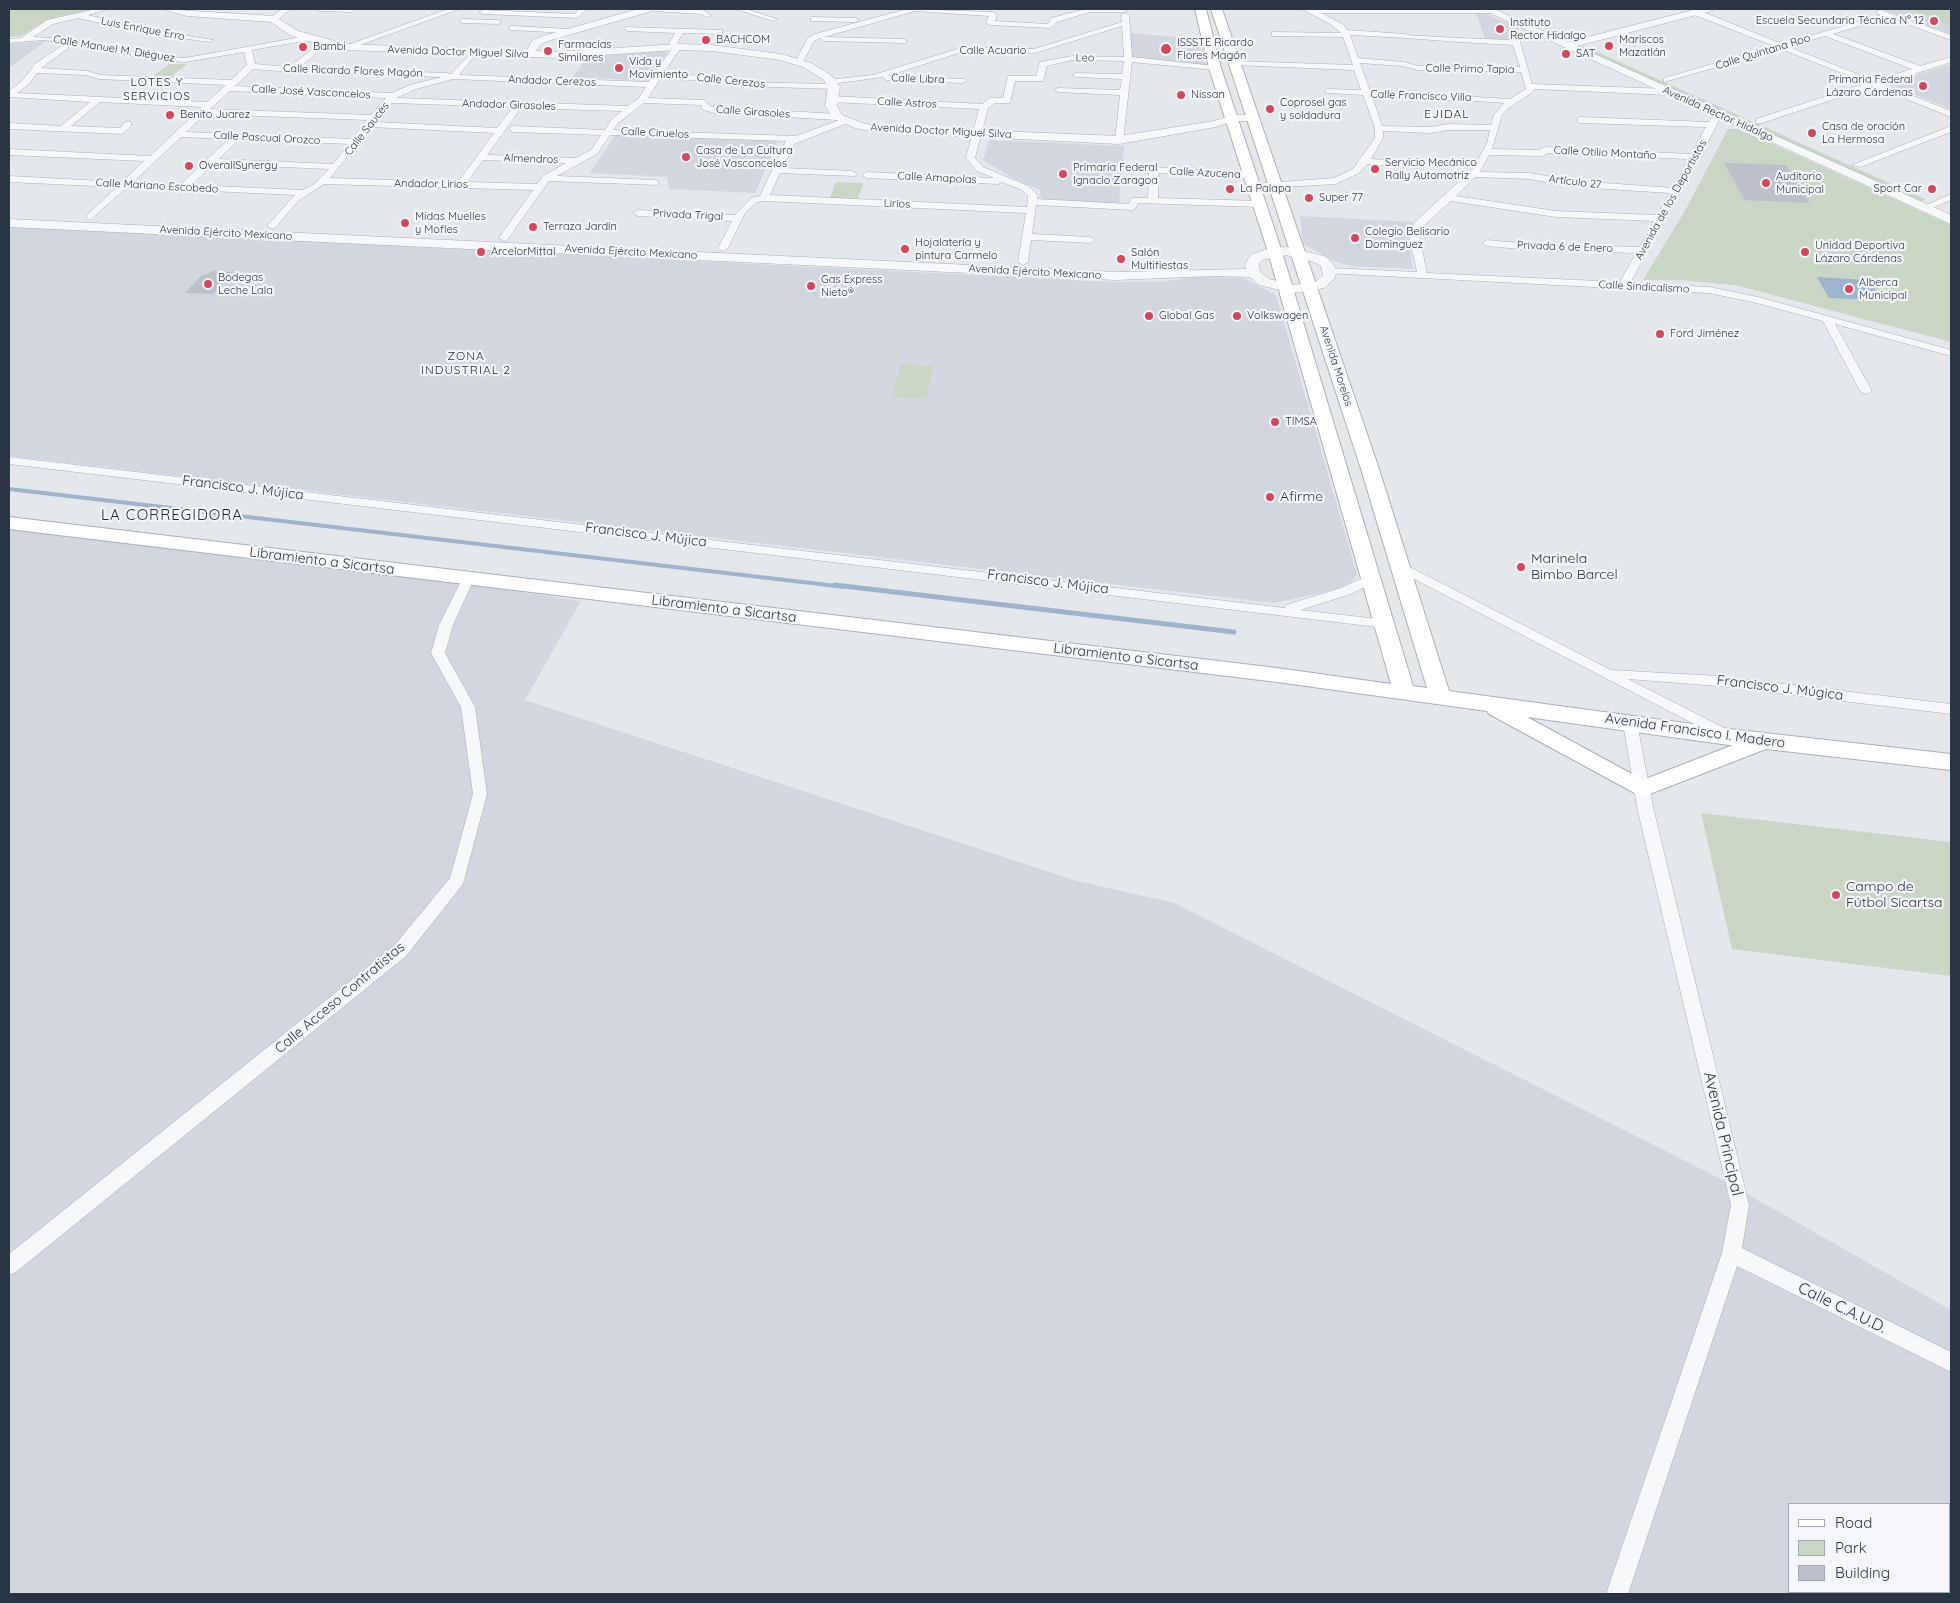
<!DOCTYPE html>
<meta charset="utf-8">
<style>
body{margin:0}
#map{position:relative;width:1960px;height:1603px;overflow:hidden;background:#e4e7ec;font-family:Quicksand,sans-serif}
canvas{display:block}
.frame{position:absolute;inset:0;border:10px solid #2b3445;pointer-events:none}
.legend{position:absolute;left:1788px;top:1503px;width:162px;height:90px;box-sizing:border-box;background:#f4f6f9;border:1px solid #a4a8b1;margin:0;padding:6px 9px;list-style:none;font-size:15px;color:#2b3445}
.legend li{display:flex;align-items:center;gap:10px;height:25px}
.legend b{width:25px;border:1px solid #a4a8b1}
</style>
<div id="map">
<canvas width="1960" height="1603"></canvas>
<div class="frame"></div>
<ul class="legend">
<li><b style="height:6px;background:#fff"></b>Road</li>
<li><b style="height:14px;background:#c9d6c5"></b>Park</li>
<li><b style="height:14px;background:#bbc0ca"></b>Building</li>
</ul>
</div>
<script>
const c = document.querySelector('canvas').getContext('2d');
c.lineJoin = 'round';
function fillPath(path, color) {
  c.fillStyle = color;
  c.fill(path, 'evenodd');
}
function shape(rows) {
  const path = new Path2D();
  for (const r of rows) {
    path.moveTo(r[0], r[1]);
    for (let i = 2; i < r.length; i += 2) path.lineTo(r[i], r[i + 1]);
  }
  return path;
}
function strokePath(path, color, width, dash) {
  c.strokeStyle = color;
  c.lineWidth = width;
  c.lineCap = dash ? 'butt' : 'round';
  c.setLineDash(dash || []);
  c.stroke(path);
}
function drawText(font, color, halo, rows, align = 'center') {
  c.font = font + ' Quicksand,sans-serif';
  c.lineWidth = 4.5;
  c.setLineDash([]);
  c.textBaseline = 'middle';
  c.strokeStyle = halo;
  c.fillStyle = color;
  for (const [text, x, y, turn = 0] of rows) {
    c.save();
    c.translate(x, y);
    c.rotate((+turn || 0) * Math.PI / 180);
    c.textAlign = isNaN(turn) ? turn : align;
    if (halo) c.strokeText(text, 0, 0);
    c.fillText(text, 0, 0);
    c.restore();
  }
}
fillPath(shape([
 [1881,9,1951,9,1951,34],
 [1476,13,1483,13,1518,27,1519,31,1509,36,1511,42,1486,41],
 [1130,33,1198,39,1206,66,1132,58],
 [46,41,9,68,9,44],
 [654,50,664,50,667,52,666,55,649,81,573,77,586,58],
 [1951,64,1951,109,1888,84],
 [616,134,778,140,755,193,669,189,667,177,590,173],
 [989,140,1124,146,1119,204,1041,201,1040,190,1014,179,983,160],
 [1300,216,1415,222,1407,232,1413,269,1352,266,1336,262,1303,244],
 [9,226,1113,282,1159,282,1195,277,1243,278,1276,295,1357,574,1351,582,1334,590,1274,603,9,456],
 [9,528,432,579,581,601,525,700,1074,880,1174,903,1723,1180,1951,1310,1951,1594,9,1594],
 [1789,1504,1949,1504,1949,1592,1789,1592]
]), '#d2d6de');
fillPath(shape([
 [9,9,96,9,60,16,40,24,21,36,9,37],
 [1904,9,1951,9,1951,26],
 [1584,46,1925,199,1925,200,1918,202,1577,47],
 [169,64,187,64,171,77,153,76],
 [1728,129,1740,129,1951,225,1951,342,1735,285,1680,280,1643,280,1686,209],
 [836,182,863,183,858,199,830,198],
 [901,364,934,366,926,399,892,397],
 [1701,813,1951,842,1951,976,1732,949]
]), '#c9d6c5');
fillPath(shape([
 [1817,277,1869,280,1882,300,1829,298]
]), '#9fb4cc');
strokePath(shape([
 [9,489,845,587]
]), '#9fb4cc', 4);
strokePath(shape([
 [835,585,1234,632]
]), '#9fb4cc', 5);
fillPath(shape([
 [1724,163,1786,165,1810,203,1745,200],
 [214,271,233,272,213,294,185,293,201,276]
]), '#bbc0ca');
const pedestrian = shape([
 [1404,35,1459,38,1462,40,1459,42,1406,38,1404,37,1404,35]
]);
const minor = shape([
 [96,9,108,9,88,15,150,30,214,40,210,42,150,34,78,18,53,24,33,37,73,39,152,56,185,58,307,36,310,36,310,40,252,50,255,64,289,67,323,41,326,41,326,45,299,68,447,73,451,74,473,51,477,53,459,75,649,82,673,47,669,43,675,33,628,31,624,29,625,27,719,30,722,30,722,34,683,33,677,43,681,47,663,74,734,77,743,82,831,84,827,82,828,80,873,75,964,47,1034,49,1122,22,1121,15,1125,13,1129,15,1132,57,1215,66,1219,68,1215,70,1132,62,1123,140,1119,143,1115,140,1120,95,1058,92,1054,90,1058,88,1120,90,1122,79,1076,77,1072,75,1076,73,1122,74,1124,61,1072,60,1047,66,1043,81,1015,81,1010,103,995,103,988,108,975,158,983,167,1028,186,1038,195,1037,199,1129,204,1132,198,1148,198,1149,173,1126,171,1124,169,1129,166,1253,173,1253,177,1250,178,1158,173,1158,198,1260,201,1265,204,1260,207,1138,203,1135,209,1132,210,1036,205,1032,234,1090,237,1095,240,1090,243,1031,240,1028,262,1023,265,1018,262,1026,213,764,201,757,202,745,213,728,248,723,251,718,248,732,221,638,216,633,213,638,210,735,215,751,198,760,196,786,141,610,135,597,154,557,176,655,180,658,181,658,185,549,181,507,240,504,241,499,238,533,190,324,184,298,201,275,228,272,229,267,226,295,195,127,187,90,220,87,219,87,215,117,187,9,182,9,176,122,182,144,161,9,155,9,149,150,156,202,107,100,102,71,126,120,128,125,122,131,122,131,126,122,134,9,129,9,123,61,126,90,102,9,97,9,91,22,81,36,63,66,43,43,40,9,43,9,39,21,38,47,20,96,9],
 [1122,26,1124,57,1072,56,1040,62,1036,76,1008,76,1003,98,990,98,982,104,831,96,827,99,831,102,979,109,966,158,977,171,994,178,867,172,862,175,867,178,998,184,1002,182,1022,190,1028,196,1027,207,770,195,780,173,855,176,857,174,852,171,783,168,794,144,848,123,848,119,845,118,796,136,613,130,618,123,644,103,701,105,703,110,715,113,838,120,842,117,838,114,715,107,710,106,704,100,648,98,660,79,732,81,741,86,834,89,838,87,831,84,883,77,886,80,962,83,966,81,965,79,887,76,965,51,1035,53,1122,26],
 [74,44,152,60,185,62,244,52,247,65,231,80,100,75,87,71,41,68,74,44],
 [253,69,291,72,442,77,410,85,392,93,235,86,253,69],
 [37,73,86,75,99,79,226,85,207,102,17,93,28,85,37,73],
 [453,79,646,87,639,98,628,106,396,98,416,89,453,79],
 [230,91,386,98,371,115,210,109,230,91],
 [392,103,513,107,497,128,375,122,392,103],
 [521,108,622,111,612,119,605,130,513,126,509,129,513,132,601,135,591,150,576,158,487,155,521,108],
 [205,114,367,120,352,139,186,132,205,114],
 [371,127,494,133,458,182,330,178,371,127],
 [181,137,229,139,181,184,133,182,181,137],
 [239,139,349,144,333,164,219,159,239,139],
 [483,160,566,163,543,176,537,184,467,182,483,160],
 [213,164,329,169,314,184,303,190,192,185,213,164],
 [282,9,290,9,277,21,271,21,271,17,282,9],
 [315,9,355,9,356,10,352,12,319,11,315,9],
 [448,9,459,9,349,49,342,47,448,9],
 [579,9,587,9,577,18,483,14,479,12,483,10,575,14,579,9],
 [650,9,703,10,711,15,707,17,701,14,654,11,650,9],
 [735,9,746,9,777,19,773,21,735,9],
 [907,9,993,12,997,14,995,21,1048,24,1051,18,1086,9,1128,10,1124,12,1090,12,1057,22,1051,28,990,25,986,23,989,16,915,11,824,37,903,39,907,41,906,43,823,41,820,38,814,41,802,64,795,62,808,38,815,34,907,9],
 [1302,9,1491,9,1495,11,1494,13,1321,13,1344,25,1347,30,1406,34,1410,36,1406,38,1350,35,1358,58,1404,62,1418,66,1520,67,1513,45,1459,42,1455,40,1459,38,1512,40,1514,35,1535,29,1538,29,1538,33,1521,38,1520,41,1532,84,1669,89,1673,92,1669,95,1534,89,1533,92,1507,109,1502,115,1492,149,1539,150,1544,147,1691,154,1706,127,1580,123,1576,120,1580,117,1709,122,1715,112,1721,112,1717,125,1630,283,1709,287,1758,297,1951,350,1951,356,1835,324,1872,391,1866,394,1860,391,1823,321,1757,303,1709,293,1326,273,1325,271,1330,268,1417,272,1409,235,1411,228,1417,220,1473,169,1487,143,1490,130,1448,130,1430,133,1383,131,1383,138,1371,159,1417,162,1434,160,1439,163,1417,168,1367,164,1359,173,1336,184,1251,189,1249,187,1254,184,1334,178,1353,169,1375,138,1375,128,1363,95,1328,93,1324,91,1328,89,1361,90,1354,70,1235,65,1231,63,1235,61,1353,65,1343,37,1272,36,1272,32,1275,32,1341,33,1330,24,1302,9],
 [1360,63,1403,66,1418,70,1521,72,1526,89,1510,99,1370,91,1360,63],
 [1372,96,1492,102,1504,103,1494,115,1491,125,1448,124,1430,127,1382,126,1372,96],
 [1548,153,1688,159,1673,188,1576,181,1529,173,1480,172,1489,155,1543,156,1548,153],
 [1475,177,1529,179,1576,187,1670,193,1657,215,1556,211,1456,196,1475,177],
 [1451,201,1556,217,1654,221,1640,247,1531,244,1487,240,1482,243,1487,246,1531,250,1636,253,1620,282,1427,273,1419,235,1421,228,1451,201],
 [1692,10,1698,10,1782,44,1881,15,1876,12,1880,10,1951,35,1951,40,1888,17,1833,34,1920,66,1951,57,1951,62,1883,84,1951,111,1951,117,1874,86,1762,123,1756,123,1756,119,1867,83,1781,49,1664,82,1664,78,1774,46,1692,14,1692,10],
 [1825,36,1912,69,1875,81,1789,47,1825,36],
 [814,17,855,18,859,20,855,22,811,21,811,17,814,17],
 [464,19,498,20,502,22,498,24,461,23,461,19,464,19],
 [513,26,568,29,572,31,568,33,510,30,510,26,513,26],
 [1951,126,1951,132,1860,167,1852,165,1951,126],
 [1951,194,1951,200,1928,210,1920,208,1951,194],
 [9,457,1285,608,1286,605,1341,588,1371,574,1376,575,1377,578,1376,581,1351,594,1300,610,1386,620,1393,624,1386,628,9,464,9,457],
 [1400,562,1611,670,1718,676,1951,704,1951,714,1718,686,1628,679,1732,732,1734,736,1732,740,1727,741,1395,569,1394,566,1400,562],
 [468,575,474,579,453,625,445,653,475,707,487,794,463,884,406,956,16,1272,9,1275,9,1254,394,946,450,878,473,794,461,707,431,653,439,625,462,579,468,575],
 [1630,718,1637,723,1653,807,1749,1205,1742,1248,1951,1352,1951,1372,1737,1266,1628,1594,1606,1594,1722,1253,1731,1205,1637,807,1623,723,1630,718]
]);
const tertiary = shape([
 [161,9,274,16,298,31,346,44,526,51,533,40,543,36,638,9,653,9,652,11,551,40,541,44,536,51,557,52,677,44,712,45,781,54,811,63,832,76,840,87,837,106,842,115,862,123,876,126,1119,136,1214,121,1232,115,1254,115,1260,118,1254,121,1233,121,1216,127,1119,144,876,132,855,128,834,119,825,106,828,87,824,80,803,67,780,60,712,51,677,50,557,58,346,50,303,40,290,35,271,22,187,16,161,9],
 [1481,9,1494,9,1568,42,1697,9,1713,9,1712,11,1577,46,1951,215,1951,224,1481,9],
 [9,219,1116,272,1246,269,1245,264,1252,254,1268,249,1286,247,1324,256,1331,261,1337,271,1334,279,1324,288,1293,293,1259,285,1250,277,1213,276,1116,280,9,227,9,219],
 [1286,255,1314,262,1321,266,1323,275,1315,282,1293,285,1269,279,1260,272,1259,264,1262,260,1286,255]
]);
const secondary = shape([
 [1195,9,1206,9,1221,68,1282,252,1413,686,1427,688,1361,469,1211,9,1222,9,1379,469,1449,691,1729,729,1951,754,1951,770,1766,749,1642,797,1489,714,1487,711,1277,682,9,529,9,517,1277,668,1391,684,1268,252,1209,68,1195,9],
 [1527,717,1729,745,1733,745,1643,780,1527,717]
]);
strokePath(pedestrian, '#a9aeb7', 1);
strokePath(minor, '#a9aeb7', 1);
strokePath(tertiary, '#a9aeb7', 1);
strokePath(secondary, '#a9aeb7', 2);
fillPath(pedestrian, '#f7f8fa');
fillPath(minor, '#f7f8fa');
fillPath(tertiary, '#f7f8fa');
fillPath(secondary, '#fff');
for (const [x, y, r, color] of [
 [1934,21,5,"#d1495b"],
 [1500,29,5,"#d1495b"],
 [706,40,5,"#d1495b"],
 [1609,46,5,"#d1495b"],
 [303,47,5,"#d1495b"],
 [1166,49,6,"#d1495b"],
 [548,51,5,"#d1495b"],
 [1566,54,5,"#d1495b"],
 [619,68,5,"#d1495b"],
 [1923,86,5,"#d1495b"],
 [1181,95,5,"#d1495b"],
 [1270,109,5,"#d1495b"],
 [170,115,5,"#d1495b"],
 [1812,133,5,"#d1495b"],
 [686,157,5,"#d1495b"],
 [189,166,5,"#d1495b"],
 [1375,169,5,"#d1495b"],
 [1063,174,5,"#d1495b"],
 [1766,183,5,"#d1495b"],
 [1230,189,5,"#d1495b"],
 [1932,189,5,"#d1495b"],
 [1309,198,5,"#d1495b"],
 [405,223,5,"#d1495b"],
 [533,227,5,"#d1495b"],
 [1355,238,5,"#d1495b"],
 [905,249,5,"#d1495b"],
 [481,252,5,"#d1495b"],
 [1805,252,5,"#d1495b"],
 [1121,259,5,"#d1495b"],
 [208,284,5,"#d1495b"],
 [811,286,5,"#d1495b"],
 [1849,289,5,"#d1495b"],
 [1149,316,5,"#d1495b"],
 [1237,316,5,"#d1495b"],
 [1660,334,5,"#d1495b"],
 [1275,422,5,"#d1495b"],
 [1270,497,5,"#d1495b"],
 [1521,567,5,"#d1495b"],
 [1836,895,5,"#d1495b"]
]) {
  const dot = new Path2D();
  dot.arc(x, y, r, 0, 2 * Math.PI);
  c.fillStyle = color;
  c.fill(dot);
  strokePath(dot, '#f4f6f9', 2);
}
drawText('11px', '#2b3445', '#f4f6f9', [
 ["Escuela Secundaria Técnica N° 12",1924,21,"right"],
 ["Instituto",1510,23],
 ["Rector Hidalgo",1510,36],
 ["BACHCOM",716,40],
 ["Mariscos",1619,40],
 ["Mazatlán",1619,53],
 ["ISSSTE Ricardo",1177,43],
 ["Flores Magón",1177,56],
 ["Farmacias",558,45],
 ["Similares",558,58],
 ["Bambi",313,47],
 ["SAT",1576,54],
 ["Vida y",629,62],
 ["Movimiento",629,75],
 ["Primaria Federal",1913,80,"right"],
 ["Lázaro Cárdenas",1913,93,"right"],
 ["Nissan",1191,95],
 ["Coprosel gas",1280,103],
 ["y soldadura",1280,116],
 ["Benito Juarez",180,115],
 ["Casa de oración",1822,127],
 ["La Hermosa",1822,140],
 ["Casa de La Cultura",696,151],
 ["José Vasconcelos",696,164],
 ["Servicio Mecánico",1385,163],
 ["Rally Automotriz",1385,176],
 ["OverallSynergy",199,166],
 ["Primaria Federal",1073,168],
 ["Ignacio Zaragoa",1073,181],
 ["Auditorio",1776,177],
 ["Municipal",1776,190],
 ["La Palapa",1240,189],
 ["Sport Car",1922,189,"right"],
 ["Super 77",1319,198],
 ["Midas Muelles",415,217],
 ["y Mofles",415,230],
 ["Terraza Jardín",543,227],
 ["Colegio Belisario",1365,232],
 ["Dominguez",1365,245],
 ["Hojalatería y",915,243],
 ["pintura Carmelo",915,256],
 ["Unidad Deportiva",1815,246],
 ["Lázaro Cárdenas",1815,259],
 ["ArcelorMittal",491,252],
 ["Salón",1131,253],
 ["Multifiestas",1131,266],
 ["Bodegas",218,278],
 ["Leche Lala",218,291],
 ["Gas Express",821,280],
 ["Nieto®",821,293],
 ["Alberca",1859,283],
 ["Municipal",1859,296],
 ["Global Gas",1159,316],
 ["Volkswagen",1247,316],
 ["Ford Jiménez",1670,334],
 ["TIMSA",1285,422]
], 'left');
drawText('11px', '#2b3445', '#f4f6f9', [
 ["Luis Enrique Erro",143,29,11],
 ["Calle Manuel M. Diéguez",114,49,9],
 ["Calle Acuario",993,51],
 ["Avenida Doctor Miguel Silva",458,52,2],
 ["Calle Quintana Roo",1763,52,-17],
 ["Leo",1085,58,1],
 ["Calle Primo Tapia",1470,69,1],
 ["Calle Ricardo Flores Magón",353,71,2],
 ["Calle Libra",918,79,2],
 ["Andador Cerezos",552,81,2],
 ["Calle Cerezos",731,81,6],
 ["Calle José Vasconcelos",311,92,3],
 ["Calle Francisco Villa",1421,96,2],
 ["Calle Astros",907,103,3],
 ["Andador Girasoles",509,105,2],
 ["Calle Girasoles",753,112,4],
 ["Avenida Rector Hidalgo",1718,114,24],
 ["Calle Sauces",367,129,-52],
 ["Avenida Doctor Miguel Silva",941,131,3],
 ["Calle Ciruelos",655,133,3],
 ["Calle Pascual Orozco",267,138,3],
 ["Calle Otilio Montaño",1605,153,3],
 ["Almendros",531,159,2],
 ["Calle Azucena",1205,173,3],
 ["Calle Amapolas",937,178,3],
 ["Artículo 27",1575,182,7],
 ["Andador Lirios",431,184,1],
 ["Calle Mariano Escobedo",157,186,3],
 ["Avenida de los Deportistas",1671,200,-61],
 ["Lirios",897,204,3],
 ["Privada Trigal",688,215,3],
 ["Avenida Ejército Mexicano",226,233,3],
 ["Privada 6 de Enero",1565,247,2],
 ["Avenida Ejército Mexicano",631,252,3],
 ["Avenida Ejército Mexicano",1035,272,3],
 ["Calle Sindicalismo",1644,287,3],
 ["Avenida Morelos",1336,366,72]
]);
c.letterSpacing = '1px';
drawText('12px', '#1d2536', '#f4f6f9', [
 ["LOTES Y",157,82],
 ["SERVICIOS",157,96],
 ["EJIDAL",1447,114],
 ["ZONA",466,356],
 ["INDUSTRIAL 2",466,370]
]);
c.letterSpacing = '0px';
drawText('14px', '#2b3445', '#f4f6f9', [
 ["Francisco J. Mújica",243,488,7],
 ["Francisco J. Mújica",646,535,7],
 ["Libramiento a Sicartsa",322,561,7],
 ["Francisco J. Mújica",1048,582,7],
 ["Libramiento a Sicartsa",724,609,7],
 ["Libramiento a Sicartsa",1126,657,7],
 ["Francisco J. Múgica",1780,688,7],
 ["Avenida Francisco I. Madero",1695,731,8],
 ["Calle Acceso Contratistas",340,998,-40]
]);
drawText('14px', '#2b3445', '#f4f6f9', [
 ["Afirme",1280,497],
 ["Marinela",1531,559],
 ["Bimbo Barcel",1531,575],
 ["Campo de",1846,887],
 ["Fútbol Sicartsa",1846,903]
], 'left');
c.letterSpacing = '1px';
drawText('15px', '#1d2536', '#f4f6f9', [
 ["LA CORREGIDORA",172,515]
]);
c.letterSpacing = '0px';
drawText('16px', '#2b3445', '#f4f6f9', [
 ["Avenida Principal",1723,1134,77],
 ["Calle C.A.U.D.",1842,1308,26]
]);
</script>
